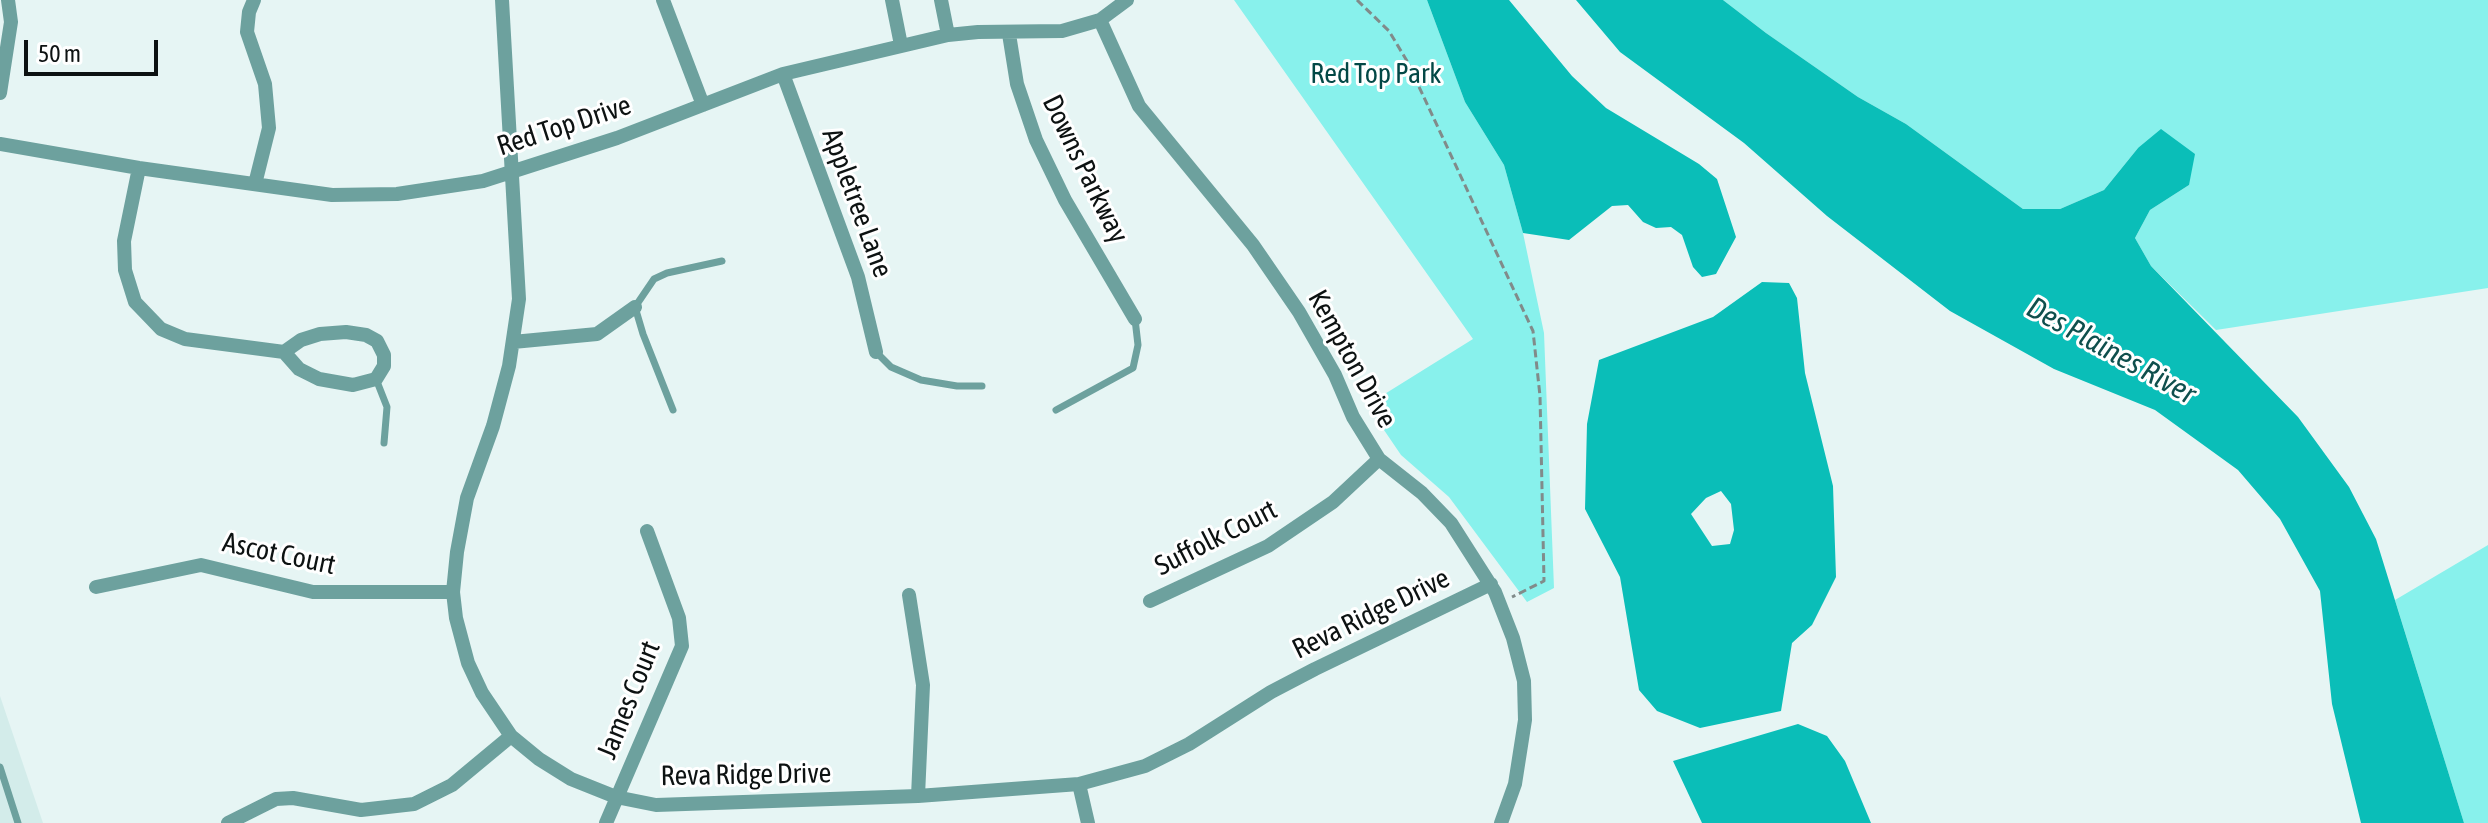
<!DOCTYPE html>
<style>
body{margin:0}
#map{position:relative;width:2488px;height:823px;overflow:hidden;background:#e6f5f4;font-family:"Asap Condensed",sans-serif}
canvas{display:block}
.scale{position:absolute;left:24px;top:40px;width:134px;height:36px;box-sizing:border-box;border:4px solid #0d1212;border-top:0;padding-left:10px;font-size:24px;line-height:28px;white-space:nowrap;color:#0d1212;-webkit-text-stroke:6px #fff;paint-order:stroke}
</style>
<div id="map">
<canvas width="2488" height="823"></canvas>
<div class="scale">50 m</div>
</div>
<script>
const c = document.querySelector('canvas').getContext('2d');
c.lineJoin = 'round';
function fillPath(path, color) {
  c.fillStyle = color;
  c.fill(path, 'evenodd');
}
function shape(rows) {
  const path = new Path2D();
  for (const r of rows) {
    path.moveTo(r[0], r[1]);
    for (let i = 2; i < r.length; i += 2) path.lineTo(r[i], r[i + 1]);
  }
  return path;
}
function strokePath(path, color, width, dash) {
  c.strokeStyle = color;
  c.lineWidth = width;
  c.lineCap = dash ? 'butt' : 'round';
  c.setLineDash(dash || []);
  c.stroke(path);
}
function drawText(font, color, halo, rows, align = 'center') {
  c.font = font + ' "Asap Condensed",sans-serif';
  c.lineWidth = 6;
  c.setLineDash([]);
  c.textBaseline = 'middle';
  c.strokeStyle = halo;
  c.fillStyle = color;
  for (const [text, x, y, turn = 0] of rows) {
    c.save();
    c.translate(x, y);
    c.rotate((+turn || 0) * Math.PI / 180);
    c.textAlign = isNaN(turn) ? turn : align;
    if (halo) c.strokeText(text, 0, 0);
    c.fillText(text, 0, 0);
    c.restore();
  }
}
fillPath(shape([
 [0,696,43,823,0,823]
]), '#d3ecea');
fillPath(shape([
 [1234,0,1427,0,1465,102,1504,165,1523,233,1544,333,1554,588,1527,602,1449,497,1401,455,1367,405,1473,339],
 [1723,0,2488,0,2488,288,2216,330,2151,266,2135,238,2150,210,2189,185,2138,148,2104,190,2060,209,2023,209,1906,124,1858,97,1766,33],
 [2488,545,2488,823,2464,823,2395,600]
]), '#88f1ec');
fillPath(shape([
 [1427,0,1509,0,1572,76,1606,108,1699,164,1717,179,1736,237,1716,274,1702,277,1693,267,1682,235,1671,227,1656,228,1643,222,1628,205,1612,206,1569,240,1523,233,1504,165,1465,102],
 [1576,0,1723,0,1766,33,1858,97,1906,124,2023,209,2060,209,2104,190,2138,148,2161,129,2195,154,2189,185,2150,210,2135,238,2151,266,2298,417,2349,487,2376,539,2464,823,2361,823,2332,704,2320,591,2280,519,2238,470,2155,410,2054,369,1950,311,1827,216,1744,143,1620,52],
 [1762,282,1789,283,1797,298,1805,373,1833,486,1836,577,1812,625,1792,643,1781,711,1700,728,1657,711,1639,690,1620,577,1585,509,1587,424,1599,360,1713,317],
 [1721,491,1731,504,1734,530,1730,544,1712,546,1691,514,1706,498],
 [1798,724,1827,736,1845,761,1871,823,1702,823,1673,761]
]), '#0abeb8');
strokePath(shape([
 [1357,0,1389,31,1407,61,1533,331,1540,396,1544,581,1512,597]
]), '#818b8a', 3, [8, 4]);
strokePath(shape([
 [876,352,891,367,921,380,957,386,982,386],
 [376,379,387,407,384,443],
 [673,410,643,334,635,307,654,279,667,273,722,261],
 [1056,410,1133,368,1138,345,1135,319],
 [0,767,18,823]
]), '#6da19e', 7);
strokePath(shape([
 [254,0,249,12,247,32,265,84,269,128,255,184],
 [502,0,519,299,509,366,493,426,467,498,457,552,453,592,456,618,468,663,482,693,511,736,539,759,571,779,616,797,656,805,918,796,1079,784,1145,766,1189,744,1271,692,1315,669,1491,584],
 [663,0,703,105],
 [892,0,901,45],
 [941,0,948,35],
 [1100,20,1139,106,1253,245,1299,312,1335,375,1353,417,1379,459,1422,493,1451,523,1495,592,1513,638,1524,681,1525,720,1515,784,1501,823],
 [1009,34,1017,84,1036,140,1065,200,1135,319],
 [783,74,858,277,876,352],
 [0,93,11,22,8,0],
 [0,144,139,168,332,195,397,194,483,181,617,138,783,74,948,35,978,32,1062,31,1100,20,1127,0],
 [139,168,124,241,125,270,135,302,161,329,185,339,284,352,299,369,319,379,353,385,376,379,384,366,384,355,377,341,366,335,346,332,320,334,301,340,284,352],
 [513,342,597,334,635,307],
 [96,587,201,565,313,592,453,592],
 [909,595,923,685,918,796],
 [1150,601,1268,546,1333,502,1379,459],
 [1079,784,1088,823],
 [228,823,276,799,293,798,361,810,414,804,452,785,511,736],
 [606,823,682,646,679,618,647,531]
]), '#6da19e', 14);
drawText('28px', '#034846', '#fff', [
 ["Red Top Park",1376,74]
]);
drawText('28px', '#0d1212', '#fff', [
 ["Red Top Drive",564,126,-18],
 ["Downs Parkway",1085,169,64],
 ["Appletree Lane",857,203,70],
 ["Kempton Drive",1352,359,61],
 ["Suffolk Court",1216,538,-27],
 ["Ascot Court",279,554,12],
 ["Reva Ridge Drive",1371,614,-26],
 ["James Court",629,700,-68],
 ["Reva Ridge Drive",746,775,-1]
]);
drawText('italic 30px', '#0f4f4d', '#fff', [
 ["Des Plaines River",2111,351,29]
]);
</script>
